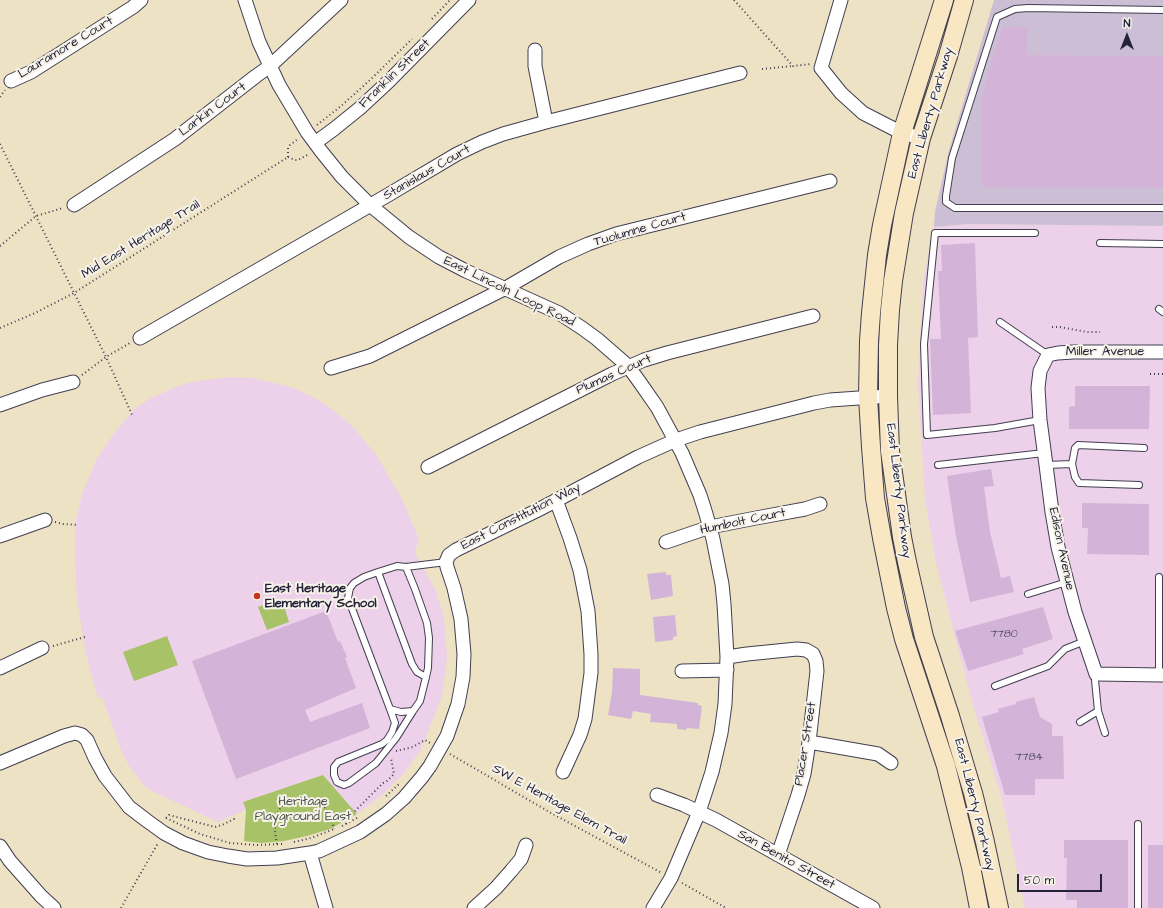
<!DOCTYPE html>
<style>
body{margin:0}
#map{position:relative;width:1163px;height:908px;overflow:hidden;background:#eee2c4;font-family:"Architects Daughter",sans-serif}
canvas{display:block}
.north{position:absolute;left:1107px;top:16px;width:40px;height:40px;-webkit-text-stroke:3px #f7f3e8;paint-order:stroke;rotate:0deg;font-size:11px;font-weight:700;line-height:16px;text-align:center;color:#22223b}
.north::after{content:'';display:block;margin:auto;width:14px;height:18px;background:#22223b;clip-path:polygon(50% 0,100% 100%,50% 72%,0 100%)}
.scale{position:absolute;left:1017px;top:874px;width:85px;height:18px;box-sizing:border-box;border:2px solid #22223b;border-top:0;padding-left:5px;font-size:12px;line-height:14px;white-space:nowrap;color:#22223b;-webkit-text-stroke:3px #f7f3e8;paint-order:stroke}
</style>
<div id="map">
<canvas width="1163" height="908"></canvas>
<div class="north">N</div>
<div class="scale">50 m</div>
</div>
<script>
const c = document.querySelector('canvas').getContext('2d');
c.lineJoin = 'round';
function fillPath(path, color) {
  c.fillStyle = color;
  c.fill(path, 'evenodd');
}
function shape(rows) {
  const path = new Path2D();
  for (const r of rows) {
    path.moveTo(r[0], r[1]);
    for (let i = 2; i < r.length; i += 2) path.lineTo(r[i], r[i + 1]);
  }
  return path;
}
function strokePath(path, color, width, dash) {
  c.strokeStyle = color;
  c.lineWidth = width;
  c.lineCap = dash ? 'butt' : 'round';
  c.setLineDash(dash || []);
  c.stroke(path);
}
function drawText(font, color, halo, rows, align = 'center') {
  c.font = font + ' "Architects Daughter",sans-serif';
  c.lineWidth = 4;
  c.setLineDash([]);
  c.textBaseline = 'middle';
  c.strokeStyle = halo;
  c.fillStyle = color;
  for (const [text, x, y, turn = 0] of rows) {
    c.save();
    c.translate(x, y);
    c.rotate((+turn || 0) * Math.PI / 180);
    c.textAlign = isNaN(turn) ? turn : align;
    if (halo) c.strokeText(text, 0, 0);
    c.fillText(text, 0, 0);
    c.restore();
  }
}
fillPath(shape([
 [968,224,1163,226,1163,908,1025,908,1002,799,971,698,936,563,925,500,918,383,923,281,934,227],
 [230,377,253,378,279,384,296,389,319,400,337,413,353,427,377,456,402,499,419,539,415,553,436,591,444,618,447,657,442,696,421,749,405,772,382,795,357,814,323,775,243,802,246,810,218,822,150,790,143,784,129,766,121,750,102,697,98,698,86,654,77,600,75,556,75,524,82,494,97,458,115,432,133,411,137,407,151,398,176,387,192,382]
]), '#edd0e9');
fillPath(shape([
 [994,0,1163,0,1163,226,968,224,934,227,935,212,949,150]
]), '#ccbed4');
fillPath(shape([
 [282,599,289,622,267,630,258,607],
 [167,636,178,665,134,681,123,652],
 [323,775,357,814,330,829,307,836,284,841,262,843,244,841,246,810,243,802]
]), '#a8c268');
fillPath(shape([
 [1003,27,1027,27,1027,55,1163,56,1163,188,982,187,982,95],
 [975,243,978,337,968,338,971,413,933,415,930,339,941,339,938,271,942,271,941,245],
 [1075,386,1150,386,1149,429,1069,429,1069,407,1075,406],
 [991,469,994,486,984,487,990,532,1001,578,1010,576,1014,592,970,602,956,536,947,476],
 [1082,503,1149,504,1149,555,1087,554,1088,528,1082,528],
 [666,572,666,575,671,575,673,596,651,600,647,574],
 [1043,607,1053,639,1022,649,1024,654,968,671,955,631],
 [326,611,338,642,340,641,347,657,345,658,356,688,305,710,310,722,362,703,370,728,236,779,192,661],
 [675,615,677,636,673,637,673,640,655,642,653,617],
 [613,668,640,669,640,695,698,703,698,705,702,706,699,729,687,728,686,730,677,729,677,724,650,722,651,714,633,711,631,719,608,715,612,692],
 [1034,697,1040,717,1052,724,1052,736,1063,736,1064,779,1035,779,1035,795,1005,795,982,717,999,712,998,709,1016,704,1016,702],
 [1064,840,1128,840,1128,908,1077,908,1077,900,1066,900,1067,858,1064,858],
 [1148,845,1163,845,1163,908,1148,908]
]), '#d3b4d8');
const lane = shape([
 [1163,10,1028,8,1015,9,997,17,952,158,946,196,946,202,955,208,1163,208],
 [1035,233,935,233,924,344,927,435,995,428,1040,420],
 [1100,243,1163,244],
 [1159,309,1163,312],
 [1000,322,1048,355],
 [1072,464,1075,477,1079,483,1139,485],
 [938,465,1044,453],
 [1046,465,1072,464,1075,448,1078,445,1144,448],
 [406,567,415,589,427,623,429,638,428,668,426,677,417,672,412,664,378,572,397,566,406,567,446,562],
 [378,572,364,577,354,583,350,588,348,598,390,709,401,712,413,711,420,701,426,677],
 [1028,594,1067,582],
 [1096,674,1095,680,1098,711,1105,733],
 [1159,675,1159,577],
 [995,686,1048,666,1065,649,1085,641],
 [390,709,395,723,392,732,387,740,382,744,338,762,334,767,334,775,337,782,344,785,349,783,376,763,396,738,413,711],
 [1080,722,1098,711],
 [1138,824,1138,908]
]);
const street = shape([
 [245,0,259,42,279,85,307,132,321,151,342,177,370,205,409,237,439,257,466,271,559,313,582,328,597,339,628,366,641,384,657,407,682,453,700,495,706,514,713,539,722,584,724,604,727,657,725,704,721,733,712,772,699,812,671,878,653,908],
 [841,0,821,68,841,93,863,113,902,133,921,138],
 [535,50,535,66,546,122],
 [11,81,31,72,133,7,141,0],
 [315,143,334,129,360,108,388,82,469,0],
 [74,205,175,139,256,76,270,66,341,0],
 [140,338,388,195,457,154,482,142,503,134,546,122,740,73],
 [1163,352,1073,352,1058,353,1048,355,1040,371,1038,388,1040,420,1046,465,1052,512,1058,547,1075,612,1096,674,1163,675],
 [331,368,370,356,504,289,559,257,588,244,616,234,830,181],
 [0,405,42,390,73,382],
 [428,467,612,374,644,360,667,353,813,316],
 [556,500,570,538,580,570,588,611,591,654,591,673,585,719,580,735,563,772],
 [0,536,45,520],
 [666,542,710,527,756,518,805,509,820,504],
 [727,657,747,654,797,649,806,650,813,654,816,661,817,671,809,742,804,774,798,795,778,855],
 [0,668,42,648],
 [682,671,727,670],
 [809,742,878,754,891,763],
 [0,763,64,736,75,733,82,735,87,740,95,758,105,776,129,807,146,820,164,833,183,843,208,852,228,856,247,859,277,858,310,853,319,851,360,832,386,814,404,798,422,777,430,766,447,736,458,704,463,677,464,654,461,619,454,588,447,567,446,562,449,555,456,550,538,510,638,457,676,440,700,432,814,403,830,400,888,396],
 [657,795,684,805,716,820,873,908],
 [0,846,10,861,41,896,54,908],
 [310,853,326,908],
 [474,908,496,888,511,871,521,859,526,845]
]);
const secondary = shape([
 [944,0,902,133,882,225,877,255,871,313,869,341,868,397,871,447,875,498,882,538,896,608,904,639,946,766,971,867,979,908],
 [964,0,948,56,921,138,904,213,893,281,890,310,888,345,888,396,890,451,902,537,907,562,924,637,950,716,973,793,985,842,999,908]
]);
strokePath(lane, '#413f50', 8);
strokePath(street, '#413f50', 15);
strokePath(secondary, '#413f50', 20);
strokePath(shape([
 [734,0,793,66,811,64],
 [432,19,450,0],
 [762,69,793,66],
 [0,97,5,90],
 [317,125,341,106,370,80,412,39],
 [0,144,106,357,133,417],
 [288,157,288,148,290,145,298,139],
 [288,157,295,160,298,160,309,154],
 [0,246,36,216,63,208],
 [1052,327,1060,327,1087,332,1100,332],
 [0,328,35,313,74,293,288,157],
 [1150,374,1163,374],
 [82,375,106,357,130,343],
 [55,522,63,524,78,525],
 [53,646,85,637],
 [396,751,413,747,425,740,430,743],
 [450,754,551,813,660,872],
 [386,796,399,784],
 [166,818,200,834,230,843,256,845,284,844],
 [166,818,169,815,215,827,222,825,234,819,233,816],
 [346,824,347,819,383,783,386,782,394,774,391,758],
 [342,826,357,818],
 [294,842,311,838,334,829],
 [277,844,275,832,275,822,276,815,281,807,288,801,297,798,305,797,320,802,326,809,331,817,334,829],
 [682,883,726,908],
 [121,908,158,843]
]), '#413f50', 2, [1, 3]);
strokePath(lane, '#fff', 6);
strokePath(street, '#fff', 13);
strokePath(secondary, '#f9e7c3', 18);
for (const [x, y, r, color] of [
 [257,596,4,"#c8321e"]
]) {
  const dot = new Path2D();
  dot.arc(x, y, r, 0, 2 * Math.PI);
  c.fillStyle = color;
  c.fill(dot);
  strokePath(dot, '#f7f3e8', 1.5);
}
drawText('11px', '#4e4662', null, [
 ["7780",1004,635],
 ["7784",1029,758]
]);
drawText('13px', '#22223b', '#f7f3e8', [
 ["Lauramore Court",66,48,-31],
 ["Franklin Street",395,74,-44],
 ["Larkin Court",213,110,-37],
 ["East Liberty Parkway",931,113,-74],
 ["Stanislaus Court",427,173,-30],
 ["Tuolumne Court",640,230,-16],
 ["Mid East Heritage Trail",141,240,-32],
 ["East Lincoln Loop Road",509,292,26],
 ["Miller Avenue",1105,352],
 ["Plumas Court",614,375,-24],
 ["East Liberty Parkway",898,491,83],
 ["East Constitution Way",521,517,-27],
 ["Humbolt Court",743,522,-12],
 ["Edison Avenue",1061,549,78],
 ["Placer Street",806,744,-81],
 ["SW E Heritage Elem Trail",559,805,29],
 ["East Liberty Parkway",974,805,76],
 ["San Benito Street",786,860,29]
]);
drawText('bold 13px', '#22223b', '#f7f3e8', [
 ["East Heritage",265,589],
 ["Elementary School",265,604]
], 'left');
drawText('13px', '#4a5248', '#f7f3e8', [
 ["Heritage",303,802],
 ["Playground East",303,817]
]);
</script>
